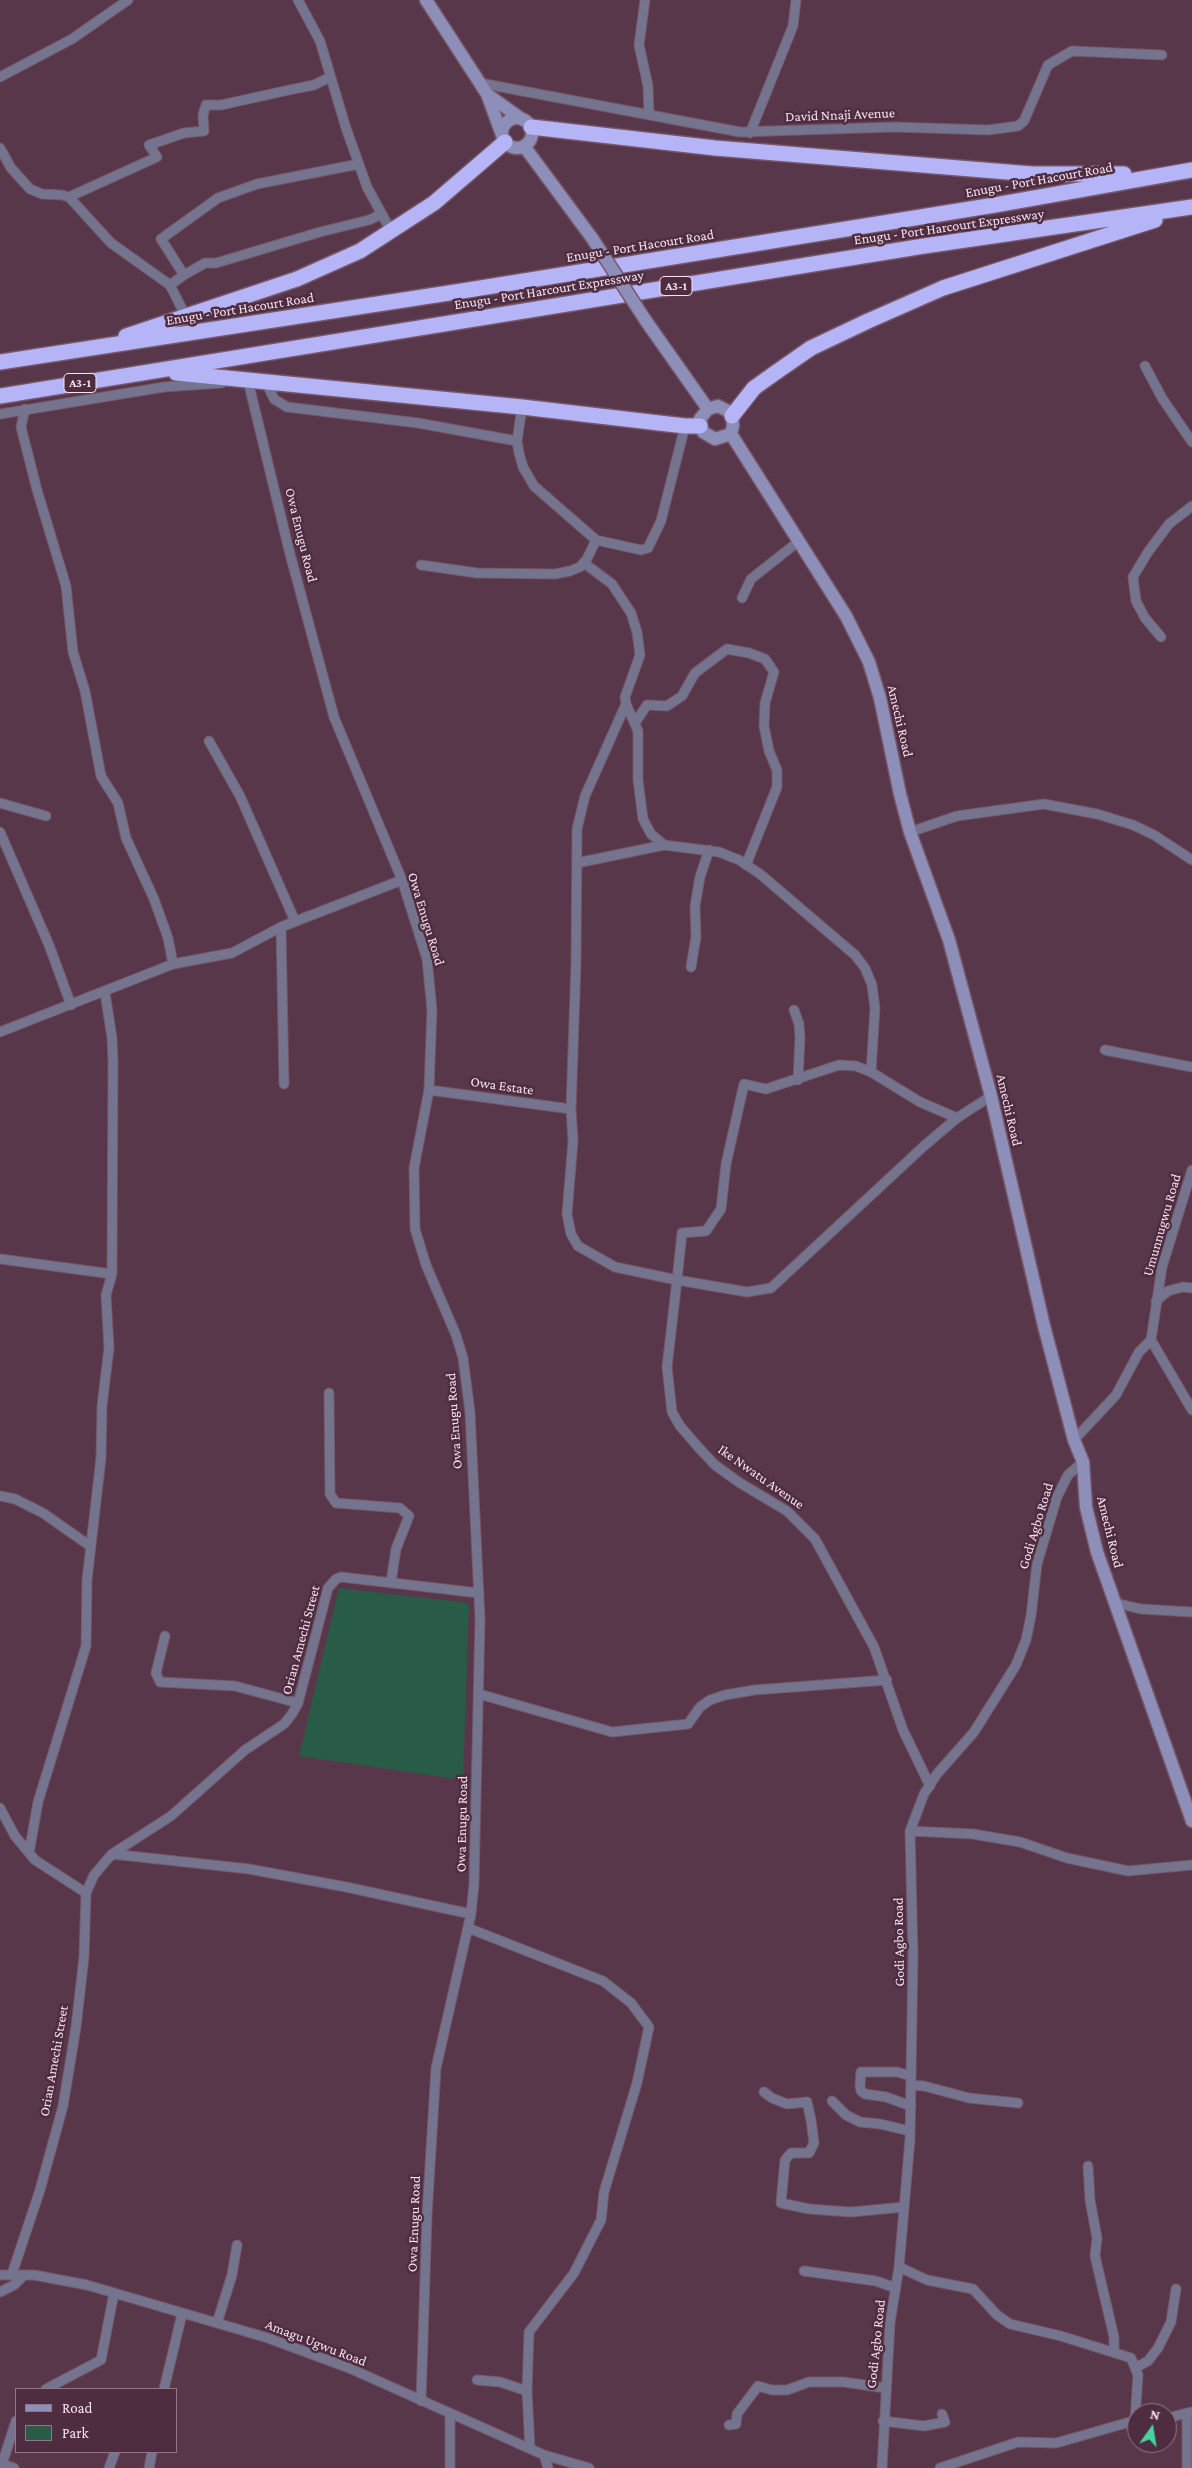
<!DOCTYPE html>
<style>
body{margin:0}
#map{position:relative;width:1192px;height:2468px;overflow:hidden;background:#59374b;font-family:"Crimson Pro",serif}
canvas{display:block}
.legend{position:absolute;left:15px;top:2388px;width:162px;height:65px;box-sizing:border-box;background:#4e2d41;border:1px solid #927586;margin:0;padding:6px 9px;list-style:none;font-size:15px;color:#f8e2ee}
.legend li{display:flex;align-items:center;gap:10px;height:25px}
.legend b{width:25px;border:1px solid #927586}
.north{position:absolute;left:1127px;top:2403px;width:50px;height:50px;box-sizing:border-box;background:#4e2d41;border:1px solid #927586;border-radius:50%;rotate:13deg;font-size:14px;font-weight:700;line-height:20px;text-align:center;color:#f8e2ee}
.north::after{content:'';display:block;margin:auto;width:18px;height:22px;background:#46d49e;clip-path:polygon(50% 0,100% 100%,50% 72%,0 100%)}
</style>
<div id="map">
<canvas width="1192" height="2468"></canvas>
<ul class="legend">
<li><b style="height:6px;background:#8e8fb9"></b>Road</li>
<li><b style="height:14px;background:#295c47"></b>Park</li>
</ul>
<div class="north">N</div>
</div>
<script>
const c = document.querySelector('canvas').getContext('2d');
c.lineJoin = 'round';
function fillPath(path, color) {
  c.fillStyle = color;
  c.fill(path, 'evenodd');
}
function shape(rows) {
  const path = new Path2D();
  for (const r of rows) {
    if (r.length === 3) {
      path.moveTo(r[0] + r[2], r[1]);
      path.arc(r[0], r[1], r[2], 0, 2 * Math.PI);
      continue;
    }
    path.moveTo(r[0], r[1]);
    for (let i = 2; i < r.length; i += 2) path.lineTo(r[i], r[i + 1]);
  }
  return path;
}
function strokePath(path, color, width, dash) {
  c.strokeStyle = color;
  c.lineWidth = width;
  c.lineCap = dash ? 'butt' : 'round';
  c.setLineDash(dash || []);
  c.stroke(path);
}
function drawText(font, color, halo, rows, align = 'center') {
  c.font = font + ' "Crimson Pro",serif';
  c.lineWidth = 5;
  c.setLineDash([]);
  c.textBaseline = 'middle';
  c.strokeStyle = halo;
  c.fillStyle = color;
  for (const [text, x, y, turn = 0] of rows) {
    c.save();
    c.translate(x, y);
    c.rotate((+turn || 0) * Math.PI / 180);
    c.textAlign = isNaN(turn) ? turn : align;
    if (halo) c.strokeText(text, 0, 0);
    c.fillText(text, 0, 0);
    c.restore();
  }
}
fillPath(shape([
 [339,1588,469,1603,463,1780,299,1756]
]), '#295c47');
const street = shape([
 [298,0,320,41,346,128,367,187,391,231],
 [645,0,639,45,648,86,649,115],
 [0,77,72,39,128,0],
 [480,83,740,132,895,127,988,130,1018,126,1024,121,1048,65,1072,51,1162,55],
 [750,133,793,26,796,0],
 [0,148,11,168,30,189,42,194,62,195,69,197,111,243,170,285,185,315],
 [69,197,157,157,149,145,184,133,204,131,203,115,206,105,221,105,289,90,314,85,330,77],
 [184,275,205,263,216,263,320,232,369,220,382,214],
 [170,285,184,275,161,239,218,198,257,184,359,164],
 [1145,366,1162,398,1192,442],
 [243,382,248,381,290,554,334,717,402,880,427,959,432,1010,430,1061,429,1090,414,1168,415,1229,426,1265,456,1335,463,1358,470,1412,480,1619,474,1884,471,1914,436,2068,427,2215,421,2401],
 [266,382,274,399,287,407,418,423,517,441],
 [522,407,517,441,519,453,523,467,534,486,596,540,641,550,648,548,661,521,685,426],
 [25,409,21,427,37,490,66,586,73,652,85,691,101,776,118,803,126,838,154,899,168,938,173,964],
 [0,414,164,387,222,383],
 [584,563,612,584,631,613,637,632,640,655,625,697,626,704,638,731,638,780,643,819,651,834,664,845],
 [421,565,477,573,555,574,570,571,580,567,587,559,596,540],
 [742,598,751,579,799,541],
 [1161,637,1145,618,1136,601,1133,577,1148,552,1169,524,1192,506],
 [626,704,585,796,577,829,576,963,571,1109,573,1141,567,1214,571,1234,578,1246,615,1267,677,1280,682,1233,706,1231,721,1209,726,1164,744,1084,766,1089,839,1065,856,1066,871,1072],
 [635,723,647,705,667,706,682,696,695,673,727,649,749,653,765,659,774,672,765,703,764,726,769,751,777,770,777,787,746,865],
 [209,741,240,796,295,921],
 [0,803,46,816],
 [0,832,49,945,71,1005],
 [910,832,957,816,1044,804,1097,814,1133,825,1154,835,1192,860],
 [577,863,664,845,719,852,739,860,760,874,855,955,865,968,872,985,875,1008,871,1072,920,1102,957,1118],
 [281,927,284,1084],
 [691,967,696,937,695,906,700,877,709,850],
 [794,1010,799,1024,800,1038,798,1080],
 [0,1032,173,964,232,953,281,927,402,880],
 [1105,1050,1192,1067],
 [429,1090,571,1109],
 [0,1259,112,1274],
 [1156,1301,1168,1291,1183,1287,1192,1288],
 [1151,1340,1192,1410],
 [329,1393,330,1494,336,1503,400,1508,409,1516,396,1549,391,1582],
 [1074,1440,1116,1395,1139,1352,1151,1340,1162,1267,1192,1170],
 [0,1496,15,1499,43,1513,90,1546],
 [1115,1603,1141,1609,1192,1612],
 [165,1636,156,1673,160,1682,235,1686,298,1703],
 [479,1694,612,1732,688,1724,700,1707,710,1700,725,1695,754,1690,887,1680],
 [930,1786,903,1730,874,1647,815,1539,787,1511,740,1483,715,1465,699,1448,680,1426,672,1412,667,1367,677,1280,747,1292,771,1288,924,1146,957,1118,991,1096],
 [0,1808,15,1836,35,1860,86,1893],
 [910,1831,973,1834,1020,1842,1067,1858,1128,1871,1192,1865],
 [29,1853,38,1802,86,1646,87,1580,101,1458,102,1406,109,1348,106,1295,112,1274,113,1061,112,1038,105,993],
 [112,1854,249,1869,346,1887,471,1914],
 [468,1928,603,1981,631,2003,649,2027,637,2083,604,2192,601,2220,574,2273,529,2332,527,2391,530,2449],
 [911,2085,924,2086,969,2098,1018,2103],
 [764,2092,772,2098,787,2104,807,2102,811,2120,814,2143,809,2153,791,2153,785,2160,781,2203,809,2209,851,2212,904,2207],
 [832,2101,846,2115,860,2122,880,2124,910,2131],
 [911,2106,886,2097,865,2094,861,2091,860,2086,861,2072,897,2072,911,2076],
 [1088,2166,1090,2200,1097,2238,1095,2256,1114,2337,1114,2352],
 [899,2267,927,2280,973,2289,997,2315,1010,2324,1061,2336,1131,2358,1138,2375,1135,2420],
 [804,2271,876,2281,896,2288],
 [12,2274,40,2190,63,2106,76,2027,84,1957,86,1893,94,1875,112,1854,171,1816,245,1750,284,1724,292,1714,298,1703,328,1588,336,1579,341,1577,479,1593],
 [0,2275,34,2275,87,2285,268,2338,349,2368,544,2455,589,2468],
 [0,2292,14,2285,24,2275],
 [217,2323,232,2275,237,2245],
 [1137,2367,1148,2361,1158,2348,1171,2322,1176,2289],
 [477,2380,500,2382,527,2391],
 [46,2389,101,2360,114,2293],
 [164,2389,182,2314],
 [1187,2413,1187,2468],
 [450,2415,450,2468],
 [1167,2418,1191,2412],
 [883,2421,924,2426,945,2422,942,2414],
 [729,2425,736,2424,737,2414,758,2386,772,2390,787,2390,809,2382,844,2382,885,2388],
 [544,2455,548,2468],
 [14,2468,2,2464,16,2421],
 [109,2468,115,2452],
 [149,2468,152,2452],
 [882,2468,890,2323,899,2267,910,2139,913,1955,910,1831,924,1794,937,1774,974,1732,1016,1665,1026,1640,1031,1616,1037,1564,1057,1497,1068,1475,1083,1462],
 [940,2468,1018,2442,1056,2443,1137,2420]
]);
const secondary = shape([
 [426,0,487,94,502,135],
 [487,94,523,120],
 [517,133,15],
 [524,146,592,238],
 [646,321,708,409],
 [718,406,728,411,732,416,733,426,731,434,715,439,703,432,700,419,708,409,718,406],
 [731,434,846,616,869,662,880,698,900,794,910,832,949,940,991,1096,1044,1326,1074,1440,1083,1462,1086,1507,1097,1552,1192,1821]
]);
const highway = shape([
 [531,127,715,148,1032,174,1124,174],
 [126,336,297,279,360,251,434,203,505,142],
 [0,362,462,291,995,205,1192,170],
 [176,373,522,407,685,426,700,426],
 [0,396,924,246,1192,207],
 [732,416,754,388,775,373,811,348,868,321,943,288,1155,220]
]);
strokePath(street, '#765668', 11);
strokePath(secondary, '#765668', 15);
strokePath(highway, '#765668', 18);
strokePath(street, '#74748f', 9);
strokePath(secondary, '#8e8fb9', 12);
strokePath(highway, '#b4b4f6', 15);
const secondaryBridge = shape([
 [592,238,646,321]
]);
strokePath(secondaryBridge, '#765668', 15, []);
strokePath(secondaryBridge, '#8e8fb9', 12);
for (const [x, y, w] of [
 [676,286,32],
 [80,383,32]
]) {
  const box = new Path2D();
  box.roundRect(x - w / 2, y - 9.5, w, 19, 4);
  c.fillStyle = '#4e2d41';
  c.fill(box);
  strokePath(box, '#f8e2ee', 1);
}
drawText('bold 12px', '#f8e2ee', null, [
 ["A3-1",676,286],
 ["A3-1",80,383]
]);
drawText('14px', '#f8e2ee', '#4e2d41', [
 ["David Nnaji Avenue",840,115,-2],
 ["Enugu - Port Hacourt Road",1039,180,-10],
 ["Enugu - Port Harcourt Expressway",949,227,-8],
 ["Enugu - Port Hacourt Road",640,246,-9],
 ["Enugu - Port Harcourt Expressway",549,290,-9],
 ["Enugu - Port Hacourt Road",240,309,-9],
 ["Owa Enugu Road",301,535,76],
 ["Amechi Road",900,721,77],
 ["Owa Enugu Road",426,919,73],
 ["Owa Estate",502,1086,8],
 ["Amechi Road",1009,1110,77],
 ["Umunnugwu Road",1162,1225,-74],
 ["Owa Enugu Road",454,1421,-94],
 ["Ike Nwatu Avenue",761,1477,35],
 ["Godi Agbo Road",1036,1526,-73],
 ["Amechi Road",1110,1532,76],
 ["Orian Amechi Street",301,1640,-75],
 ["Owa Enugu Road",462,1824,-89],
 ["Godi Agbo Road",899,1942,-91],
 ["Orian Amechi Street",54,2061,-80],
 ["Owa Enugu Road",414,2224,-88],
 ["Amagu Ugwu Road",316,2343,21],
 ["Godi Agbo Road",876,2344,-84]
]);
</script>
